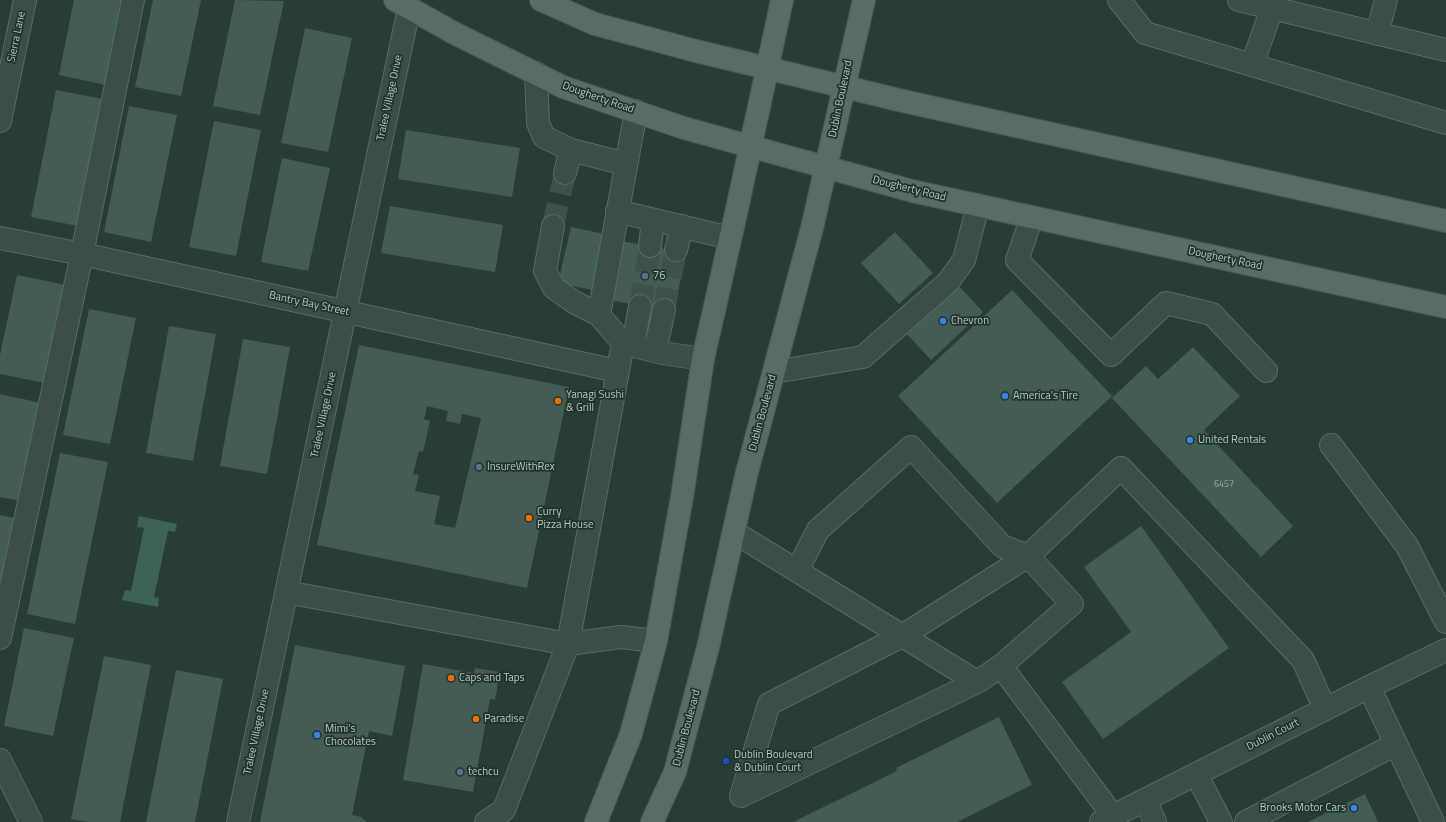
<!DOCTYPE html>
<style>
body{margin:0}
canvas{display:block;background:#273d35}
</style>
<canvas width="1446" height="822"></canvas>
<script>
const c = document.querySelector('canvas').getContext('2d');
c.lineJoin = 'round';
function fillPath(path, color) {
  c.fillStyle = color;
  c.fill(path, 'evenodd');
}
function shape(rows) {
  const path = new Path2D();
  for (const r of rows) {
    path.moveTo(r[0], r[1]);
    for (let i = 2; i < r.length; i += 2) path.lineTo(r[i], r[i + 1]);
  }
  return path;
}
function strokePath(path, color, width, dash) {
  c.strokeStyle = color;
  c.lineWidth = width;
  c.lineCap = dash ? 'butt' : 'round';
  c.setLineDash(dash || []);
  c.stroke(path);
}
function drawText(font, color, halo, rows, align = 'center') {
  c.font = font + ' "Titillium Web",sans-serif';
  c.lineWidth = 3.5;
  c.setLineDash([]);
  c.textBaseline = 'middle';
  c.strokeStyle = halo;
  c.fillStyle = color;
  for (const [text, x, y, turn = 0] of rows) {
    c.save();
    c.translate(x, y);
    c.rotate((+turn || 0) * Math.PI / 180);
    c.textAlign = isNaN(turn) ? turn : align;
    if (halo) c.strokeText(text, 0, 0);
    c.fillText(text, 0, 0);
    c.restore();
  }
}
fillPath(shape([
 [139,516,177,524,175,532,168,531,154,597,159,598,158,607,122,600,125,590,131,591,144,528,137,527]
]), '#3c6355');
fillPath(shape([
 [74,0,123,0,106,85,59,75],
 [153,0,201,0,181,96,135,87],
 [235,0,284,1,260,115,213,106],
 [305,28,352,38,328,152,281,143],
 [56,90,103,99,78,226,31,217],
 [129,106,177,115,151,242,104,232],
 [214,121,261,130,236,256,189,247],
 [406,130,520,148,512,197,398,179],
 [282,158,330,168,308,271,261,262],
 [390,206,503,225,495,272,381,253],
 [571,227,609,235,597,291,558,283],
 [895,232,933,273,899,304,861,263],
 [621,241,686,253,674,312,609,300],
 [17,275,66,285,45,383,0,374,0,355],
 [956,283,983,312,931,360,904,331],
 [1012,290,1112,396,997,503,898,396],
 [89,309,136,318,110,444,63,435],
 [169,326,216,334,193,461,146,453],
 [243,339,290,347,267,474,220,466],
 [359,345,569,387,527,588,317,545],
 [427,406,448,411,446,421,460,424,462,414,481,418,455,528,434,524,440,496,415,491,419,475,413,474,419,451,423,452,430,421,424,419],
 [1193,347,1240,396,1204,430,1293,526,1261,557,1112,398,1146,366,1158,379],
 [0,394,41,403,20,501,0,497],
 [60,453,108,462,75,624,27,614],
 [0,515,20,519,0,609],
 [1141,526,1229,648,1103,739,1062,682,1131,632,1084,567],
 [24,628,74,638,53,736,4,726],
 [295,645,405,666,392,736,369,731,352,815,361,817,366,822,260,822],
 [104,656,151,665,120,822,87,822,71,819],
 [423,664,474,673,475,668,500,672,495,700,490,699,473,792,403,780],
 [176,670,223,679,195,822,146,822],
 [999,717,1032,785,957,822,793,822,897,771,896,768],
 [1365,794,1378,822,1308,822]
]), '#435c55');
strokePath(shape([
 [553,226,565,173],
 [640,306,650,246],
 [664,310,676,250]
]), '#3d524a', 22, [22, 11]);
const minor = shape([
 [1119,0,1145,33,1446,123],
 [1239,0,1446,50],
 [1377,34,1386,0],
 [1252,65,1275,0],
 [536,73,538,123,544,137,571,150,626,164],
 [0,121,25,0],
 [565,173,571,150],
 [617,211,730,238],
 [1032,217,1017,260,1111,355,1166,303,1212,314,1266,371],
 [553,226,545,271,554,288,574,302,599,315],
 [0,238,82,254,617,371],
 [650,246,653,220],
 [676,250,682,226],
 [623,343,599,315,636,111],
 [633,346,640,306],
 [655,351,664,310],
 [774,372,863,357,948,282,964,260,978,205],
 [1331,445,1407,546,1446,622],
 [734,532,977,682],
 [797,571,818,530,911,447,1002,546,1028,556,1072,604,1001,666,977,682,741,796,769,704,902,636,1028,556,1121,468,1303,660,1325,709],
 [286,592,568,644,621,637,656,641],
 [0,638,82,254,133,0],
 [1001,666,1113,816],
 [1369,687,1433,822],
 [0,760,31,822],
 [1196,774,1221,822],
 [1145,800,1155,822],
 [238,822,409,8],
 [486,822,504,810,568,644,623,343,662,353,703,359],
 [1101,822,1369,687,1446,650],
 [1246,822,1396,744]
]);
const major = shape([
 [395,0,454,33,563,87,684,128,912,191,1446,307],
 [541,0,595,24,696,51,903,101,1446,221],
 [596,822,631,734,656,641,682,497,703,359,737,209,782,0],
 [652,822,675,772,708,647,746,476,812,228,864,0]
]);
strokePath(minor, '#596b65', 24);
strokePath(major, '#475a53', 24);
strokePath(minor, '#3b4e47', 22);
strokePath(major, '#596d66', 22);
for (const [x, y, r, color] of [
 [645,276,4,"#5c6f8a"],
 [943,321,4,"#3f7fe0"],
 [1005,396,4,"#3f7fe0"],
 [558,401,4,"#e8710a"],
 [1190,440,4,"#3f7fe0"],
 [479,467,4,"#5c6f8a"],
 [529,518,4,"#e8710a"],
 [451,678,4,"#e8710a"],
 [476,719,4,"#e8710a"],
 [317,735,4,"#3f7fe0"],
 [726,761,4,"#1a4fb4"],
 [460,772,4,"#5c6f8a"],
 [1354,808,4,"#3f7fe0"]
]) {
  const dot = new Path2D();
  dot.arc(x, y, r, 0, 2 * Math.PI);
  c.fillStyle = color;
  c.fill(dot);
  strokePath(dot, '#20332c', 1.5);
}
drawText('9px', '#9aada8', null, [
 ["6457",1224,485]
]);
drawText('11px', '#b7c8c3', '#20332c', [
 ["Sierra Lane",17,37,-78],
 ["Tralee Village Drive",390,98,-78],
 ["Dougherty Road",598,98,19],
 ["Dublin Boulevard",841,99,-78],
 ["Dougherty Road",909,189,14],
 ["Dougherty Road",1225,259,12],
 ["Bantry Bay Street",309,304,12],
 ["Dublin Boulevard",763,413,-75],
 ["Tralee Village Drive",324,415,-78],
 ["Dublin Boulevard",687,728,-75],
 ["Tralee Village Drive",257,732,-78],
 ["Dublin Court",1273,735,-27]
]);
drawText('11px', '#b7c8c3', '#20332c', [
 ["76",653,276],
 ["Chevron",951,321],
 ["Yanagi Sushi",566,395],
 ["& Grill",566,408],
 ["America's Tire",1013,396],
 ["United Rentals",1198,440],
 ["InsureWithRex",487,467],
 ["Curry",537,512],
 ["Pizza House",537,525],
 ["Caps and Taps",459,678],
 ["Paradise",484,719],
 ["Mimi's",325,729],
 ["Chocolates",325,742],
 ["Dublin Boulevard",734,755],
 ["& Dublin Court",734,768],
 ["techcu",468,772],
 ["Brooks Motor Cars",1346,808,"right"]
], 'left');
</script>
